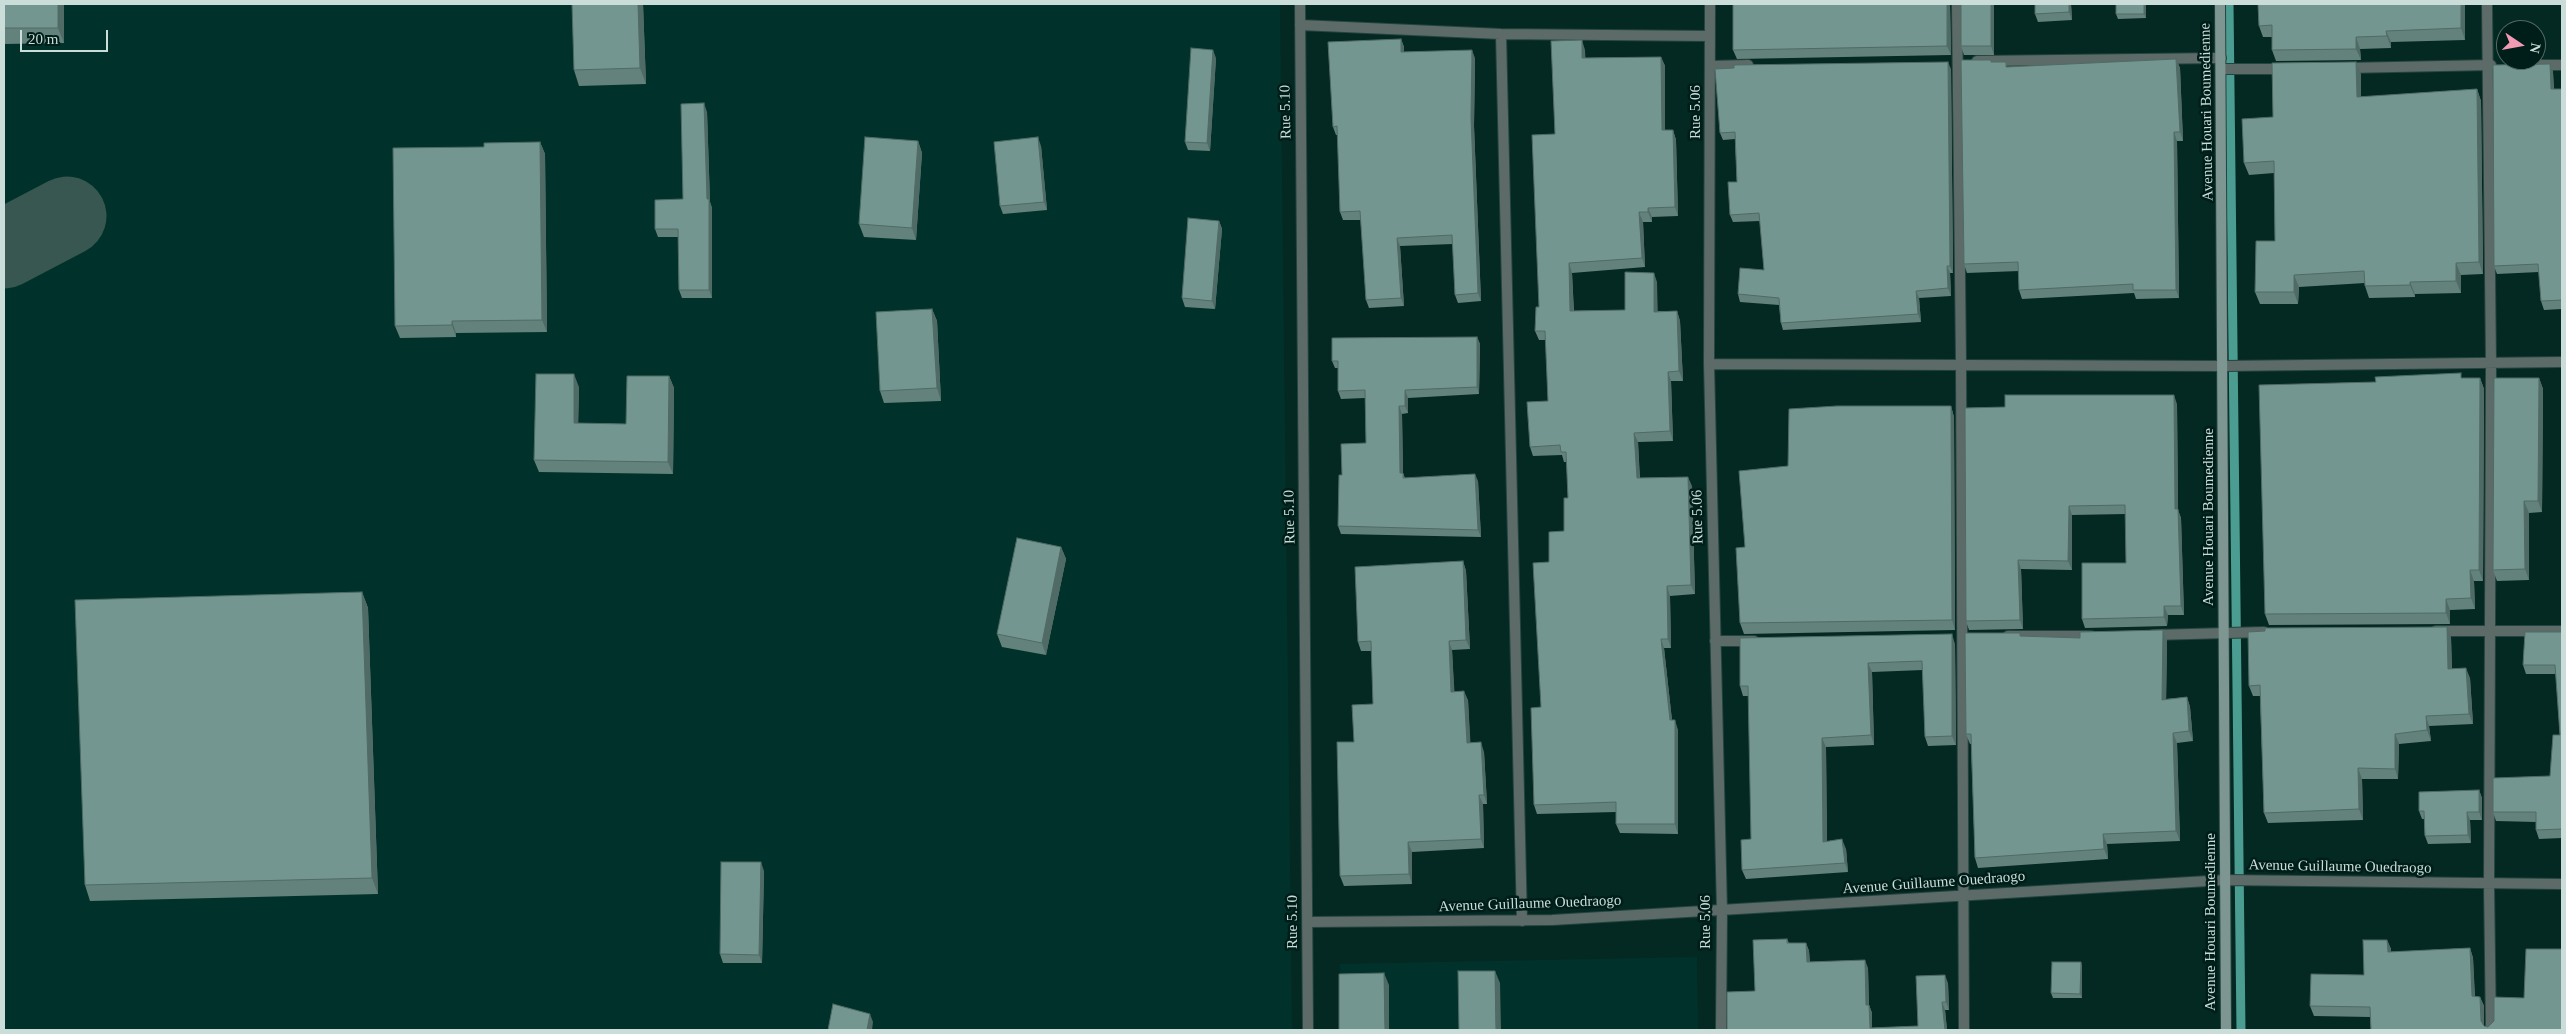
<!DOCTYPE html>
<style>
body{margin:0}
#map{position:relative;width:2566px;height:1034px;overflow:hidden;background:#042822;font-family:Georgia,serif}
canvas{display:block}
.frame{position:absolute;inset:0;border:5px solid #caddd8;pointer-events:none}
.north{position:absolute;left:2496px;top:20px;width:50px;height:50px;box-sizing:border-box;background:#001e19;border:1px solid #516a65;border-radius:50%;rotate:102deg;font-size:14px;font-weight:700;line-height:20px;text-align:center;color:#caddd8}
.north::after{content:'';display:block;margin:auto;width:18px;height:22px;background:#f19ab4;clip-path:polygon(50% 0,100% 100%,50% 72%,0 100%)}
.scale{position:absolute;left:20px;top:30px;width:88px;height:22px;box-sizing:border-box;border:2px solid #caddd8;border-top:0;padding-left:6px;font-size:15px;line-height:18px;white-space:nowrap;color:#caddd8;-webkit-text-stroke:4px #001e19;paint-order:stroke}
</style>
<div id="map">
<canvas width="2566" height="1034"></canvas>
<div class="frame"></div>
<div class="north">N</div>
<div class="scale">20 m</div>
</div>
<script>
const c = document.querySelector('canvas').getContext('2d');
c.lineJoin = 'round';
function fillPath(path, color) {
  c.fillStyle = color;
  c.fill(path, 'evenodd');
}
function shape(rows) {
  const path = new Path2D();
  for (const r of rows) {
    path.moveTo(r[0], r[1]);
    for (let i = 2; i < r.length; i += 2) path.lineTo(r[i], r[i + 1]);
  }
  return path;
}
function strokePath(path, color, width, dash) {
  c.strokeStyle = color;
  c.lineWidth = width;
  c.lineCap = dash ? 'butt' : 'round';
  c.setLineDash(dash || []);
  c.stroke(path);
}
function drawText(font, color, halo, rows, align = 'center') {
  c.font = font + ' Georgia,serif';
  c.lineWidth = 5;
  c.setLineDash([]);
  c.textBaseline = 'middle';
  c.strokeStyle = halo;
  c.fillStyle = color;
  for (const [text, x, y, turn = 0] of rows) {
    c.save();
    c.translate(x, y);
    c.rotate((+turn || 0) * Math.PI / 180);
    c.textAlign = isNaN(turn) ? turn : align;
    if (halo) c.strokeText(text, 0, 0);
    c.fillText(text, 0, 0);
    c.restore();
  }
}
fillPath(shape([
 [4,4,1280,4,1292,1030,4,1030],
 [1697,957,1698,1030,1341,1030,1340,964]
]), '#00322b');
strokePath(shape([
 [2229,4,2241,1030]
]), '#4b9d91', 9);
strokePath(shape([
 [4,249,67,216]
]), '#385751', 79);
const street = shape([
 [1300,4,1308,1030],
 [1710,4,1709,364,1722,911,1721,1030],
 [1957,4,1961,363,1964,1030],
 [2487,4,2491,363,2489,885,2491,1030],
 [1300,25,1501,34,1710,36],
 [1501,34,1522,921],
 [1977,61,2221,58],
 [2538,65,2562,65],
 [1711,66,1748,65],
 [2346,68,2491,65],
 [2222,69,2284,69],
 [1709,364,2223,366,2562,362],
 [2436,631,2562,631],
 [2153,635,2264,632],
 [2008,636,2091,636],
 [1715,641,1754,641],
 [1308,922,1552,920,2225,880,2562,884]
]);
const secondary = shape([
 [2220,4,2226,1030]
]);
strokePath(street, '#24453f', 12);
strokePath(secondary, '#24453f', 12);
strokePath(street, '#5d6b68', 10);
strokePath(secondary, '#7e9691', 10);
fillPath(shape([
 [4,4,64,4,64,43,4,44],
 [643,4,646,84,579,86,574,70],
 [1733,4,1950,4,1951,55,1737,59,1733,50],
 [1994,4,1994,55,1964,55,1961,46],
 [2071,4,2072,20,2038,22,2035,14],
 [2116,4,2146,4,2146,18,2118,19,2116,14],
 [2258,4,2465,4,2465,40,2391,42,2391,48,2360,49,2361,60,2276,61,2272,50,2272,37,2263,37,2259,26],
 [1401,39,1404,47,1404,52,1475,58,1474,126,1481,301,1458,303,1455,295,1453,244,1400,246,1404,306,1369,308,1366,300,1361,220,1343,220,1340,212,1338,135,1336,135,1333,127],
 [1585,50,1585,58,1661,57,1665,66,1665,130,1673,130,1676,140,1678,216,1652,217,1652,222,1643,222,1645,267,1572,273,1574,311,1625,310,1657,282,1657,311,1677,311,1680,321,1683,381,1671,381,1673,441,1638,442,1640,478,1692,486,1695,594,1670,596,1671,648,1664,648,1672,720,1678,730,1678,834,1620,833,1616,824,1616,812,1537,814,1534,805,1541,707,1549,562,1564,531,1568,498,1567,462,1564,462,1562,455,1533,456,1530,447,1548,401,1546,340,1539,340,1535,331,1539,307,1555,134],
 [1216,58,1210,151,1188,150,1185,142],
 [2176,59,2180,68,2183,141,2177,141,2179,298,2136,299,2134,293,2022,299,2019,290,2019,271,1967,273,1964,264,1991,62,2006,62,2007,67],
 [2550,64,2553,72,2554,89,2562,89,2562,309,2544,310,2541,301,2539,272,2497,274,2494,266],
 [1951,69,1953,273,1950,273,1951,296,1919,298,1921,322,1783,330,1781,323,1779,305,1740,302,1738,294,1764,270,1760,221,1733,222,1730,215,1737,182,1735,139,1723,140,1720,133],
 [2361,74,2361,97,2477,89,2481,101,2483,274,2461,275,2461,293,2415,294,2415,297,2369,298,2365,286,2365,283,2299,287,2298,304,2260,304,2255,292,2275,241,2274,173,2249,175,2244,163,2273,117],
 [707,112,710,202,712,208,712,298,682,298,679,290,678,237,658,237,655,229,683,199],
 [918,141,922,153,916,240,864,237,859,224],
 [540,142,545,154,547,332,456,333,456,337,400,338,395,326,484,147],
 [1041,146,1047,210,1003,214,1000,206],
 [1219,221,1222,229,1215,309,1185,307,1182,298],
 [932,309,937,321,941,401,884,403,880,391],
 [1477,337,1480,344,1479,394,1408,398,1408,413,1402,414,1403,473,1405,478,1478,481,1481,537,1341,534,1338,526,1342,475,1366,443,1365,398,1341,399,1338,391,1338,368,1335,368,1332,361],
 [669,376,674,388,673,474,539,472,534,460,579,387,578,423,626,424],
 [2463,378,2480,378,2484,389,2483,581,2474,581,2475,609,2450,610,2450,624,2269,625,2265,614,2376,382],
 [2539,378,2543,389,2542,512,2529,513,2529,580,2497,581,2493,570],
 [2177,404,2178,510,2181,518,2184,615,2168,615,2167,626,2085,628,2082,619,2126,563,2126,514,2072,515,2072,570,2021,569,2023,629,1969,630,1966,621,1965,408],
 [1951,406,1954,417,1955,630,1744,634,1740,623,1745,547,1788,466],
 [1061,547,1066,559,1046,655,1002,647,997,634],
 [1463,561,1466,571,1470,649,1452,650,1454,691,1468,700,1470,743,1484,752,1487,804,1483,804,1484,848,1412,852,1412,884,1344,886,1340,876,1354,742,1373,704,1372,651,1361,651,1358,642],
 [362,592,368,608,378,894,90,901,85,885],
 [2163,630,2167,640,2166,699,2187,697,2190,707,2193,741,2177,743,2180,841,2107,844,2108,859,1978,868,1975,858,1971,744,1970,744,1966,734,2020,633,2021,636,2080,638],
 [2562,632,2562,838,2539,839,2536,830,2536,822,2496,821,2493,812,2550,776,2560,735,2556,674,2526,674,2523,665],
 [2451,637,2452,669,2470,678,2473,724,2429,726,2431,741,2399,744,2398,779,2362,779,2363,820,2268,823,2264,813,2260,696,2253,696,2249,686],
 [1955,644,1956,745,1928,746,1925,737,1923,670,1872,672,1874,745,1826,747,1827,841,1846,849,1848,872,1746,879,1742,870,1751,839,1749,696,1743,696,1740,686],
 [2479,790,2482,798,2482,820,2470,820,2471,843,2428,844,2425,836,2424,819,2422,819,2419,811],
 [764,871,762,963,723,963,720,954],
 [1787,939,1789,943,1806,943,1809,951,1810,962,1868,968,1869,1005,1872,1013,1872,1028,1918,1026,1948,983,1949,1010,1945,1010,1947,1030,1727,1030,1755,991],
 [2387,940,2391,949,2391,952,2470,948,2473,958,2475,996,2480,997,2484,1006,2484,1026,2488,1027,2524,998,2562,1030,2371,1030,2370,1017,2314,1016,2310,1006,2364,975],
 [2081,962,2082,967,2082,998,2053,998,2051,993]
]), '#63827c');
fillPath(shape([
 [58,4,64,4,64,43,58,28],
 [638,4,643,4,646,84,640,68],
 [1947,4,1950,4,1951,55,1947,46],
 [1991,4,1994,4,1994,55,1991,46],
 [2069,4,2071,4,2072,20,2069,12],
 [2144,4,2146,4,2146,18,2144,14],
 [2461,4,2465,4,2465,40,2461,28],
 [2386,31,2391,42,2391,48,2387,36],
 [2356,37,2360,49,2361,60,2356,49],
 [1401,39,1404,47,1404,60,1401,52],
 [1582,40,1585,50,1586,67,1582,58],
 [1213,50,1216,58,1210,151,1207,143],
 [1472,50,1475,58,1474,126,1481,301,1478,293,1471,118],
 [1661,57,1665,66,1665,140,1662,130],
 [2176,59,2180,68,2183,141,2180,132],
 [1948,62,1951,69,1953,273,1950,266],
 [2356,62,2361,74,2361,109,2357,97],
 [2550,64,2553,72,2554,97,2551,89],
 [2477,89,2481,101,2483,274,2479,262],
 [704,103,707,112,710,202,712,208,712,298,709,290],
 [1673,130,1676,140,1678,216,1675,207],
 [2174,132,2177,141,2179,298,2176,290],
 [1038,137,1041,146,1047,210,1044,202],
 [918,141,922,153,916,240,912,228],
 [540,142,545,154,547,332,542,320],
 [1648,208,1652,217,1652,222,1648,212],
 [1639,212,1643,222,1645,267,1642,258],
 [1219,221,1222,229,1215,309,1212,301],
 [1397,238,1400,246,1404,306,1401,298],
 [1569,263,1572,273,1574,320,1570,311],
 [2456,263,2461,275,2461,293,2456,281],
 [1947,266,1950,273,1951,296,1948,288],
 [1654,273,1657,282,1658,321,1654,312],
 [2294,275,2299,287,2298,304,2294,292],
 [2410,282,2415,294,2415,297,2410,285],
 [1916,291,1919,298,1921,322,1918,314],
 [932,309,937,321,941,401,937,388],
 [1677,311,1680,321,1683,381,1679,371],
 [452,321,456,333,456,337,452,325],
 [1477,337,1480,344,1479,394,1477,387],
 [1668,372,1671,381,1673,441,1670,431],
 [574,374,579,387,578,435,574,423],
 [669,376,674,388,673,474,668,462],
 [2480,378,2484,389,2483,581,2479,570],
 [2539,378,2543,389,2542,512,2538,501],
 [1405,390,1408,398,1408,413,1405,406],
 [2174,395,2177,404,2178,510,2181,518,2184,615,2181,606,2175,509],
 [1399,406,1402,414,1403,480,1400,473],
 [1951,406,1954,417,1955,630,1952,620],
 [1634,433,1638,442,1640,488,1637,478],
 [1475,474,1478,481,1481,537,1478,530],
 [1688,477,1692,486,1695,594,1691,585],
 [2524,501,2529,513,2529,580,2525,569],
 [2069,506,2072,515,2072,570,2068,561],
 [1061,547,1066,559,1046,655,1042,643],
 [2018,560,2021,569,2023,629,2020,620],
 [1463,561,1466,571,1470,649,1466,640],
 [2470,570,2474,581,2475,609,2471,598],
 [1667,586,1670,596,1671,648,1668,639],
 [362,592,368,608,378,894,372,878],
 [2446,599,2450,610,2450,624,2446,613],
 [2164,606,2168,615,2167,626,2164,617],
 [2447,627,2451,637,2452,680,2448,669],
 [2163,630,2167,640,2166,710,2162,700],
 [1952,634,1955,644,1956,745,1952,736],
 [1661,639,1664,648,1673,730,1670,720],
 [1449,641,1452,650,1455,701,1451,692],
 [1868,663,1872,672,1874,745,1871,735],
 [2466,668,2470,678,2473,724,2469,714],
 [1464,691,1468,700,1471,752,1467,743],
 [2187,697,2190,707,2193,741,2189,731],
 [2426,716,2429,726,2431,741,2427,730],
 [1675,720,1678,730,1678,834,1675,824],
 [2173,733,2177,743,2180,841,2176,831],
 [2395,734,2399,744,2398,779,2395,769],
 [1822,738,1826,747,1827,851,1823,842],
 [1481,742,1484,752,1487,804,1484,795],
 [2358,768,2362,779,2363,820,2359,809],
 [2479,790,2482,798,2482,820,2479,812],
 [1479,795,1483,804,1484,848,1481,839],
 [2467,812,2470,820,2471,843,2468,835],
 [2103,834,2107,844,2108,859,2104,849],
 [1842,839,1846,849,1848,872,1845,863],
 [1408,842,1412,852,1412,884,1409,874],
 [761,862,764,871,762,963,759,955],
 [2387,940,2391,949,2391,962,2388,952],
 [1806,943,1809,951,1810,970,1807,962],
 [2470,948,2473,958,2475,1006,2472,996],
 [1865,960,1868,968,1869,1013,1866,1005],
 [2081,962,2082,967,2082,998,2080,994],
 [1495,971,1500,983,1501,1030,1496,1030],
 [1384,973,1389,985,1389,1030,1385,1030],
 [1945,975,1948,983,1949,1010,1946,1002],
 [2480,997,2484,1006,2484,1030,2481,1021],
 [1942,1002,1945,1010,1947,1030,1945,1030],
 [1869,1005,1872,1013,1872,1030,1870,1028],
 [870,1014,873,1022,872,1030,867,1030]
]), '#506a65');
const building = shape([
 [4,4,58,4,58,28,4,28,4,4],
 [572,4,638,4,640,68,574,70,572,4],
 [1733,4,1947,4,1947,46,1733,50,1733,4],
 [1961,4,1991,4,1991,46,1961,46,1961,4],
 [2035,4,2069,4,2069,12,2035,14,2035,4],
 [2116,4,2144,4,2144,14,2116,14,2116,4],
 [2258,4,2461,4,2461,28,2386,31,2387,36,2356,37,2356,49,2272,50,2272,25,2259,26,2258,4],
 [1401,39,1401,52,1472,50,1471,118,1478,293,1455,295,1452,235,1397,238,1401,298,1366,300,1360,211,1340,212,1337,126,1333,127,1328,42,1401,39],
 [1582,40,1582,58,1661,57,1662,130,1673,130,1675,207,1648,208,1648,212,1639,212,1642,258,1569,263,1570,311,1625,310,1625,272,1654,273,1654,312,1677,311,1679,371,1668,372,1670,431,1634,433,1637,478,1688,477,1691,585,1667,586,1668,639,1661,639,1670,720,1675,720,1675,824,1616,824,1616,802,1534,805,1531,708,1541,707,1533,563,1549,562,1549,532,1564,531,1564,498,1568,498,1566,452,1561,452,1560,445,1530,447,1527,402,1548,401,1545,331,1535,331,1536,307,1539,307,1532,135,1555,134,1551,41,1582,40],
 [1191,48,1213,50,1207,143,1185,142,1191,48],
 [2176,59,2180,132,2174,132,2176,290,2133,290,2133,284,2019,290,2018,262,1964,264,1961,60,1991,60,1991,62,2006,62,2006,67,2176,59],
 [1948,62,1950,266,1947,266,1948,288,1916,291,1918,314,1781,323,1779,298,1738,294,1740,268,1764,270,1759,213,1730,215,1728,182,1737,182,1735,132,1720,133,1715,69,1734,68,1734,65,1948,62],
 [2356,62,2357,97,2477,89,2479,262,2456,263,2456,281,2410,282,2410,285,2365,286,2364,271,2294,275,2294,292,2255,292,2256,241,2275,241,2274,161,2244,163,2242,119,2273,117,2272,63,2356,62],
 [2550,64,2551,89,2562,89,2562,300,2541,301,2538,264,2494,266,2493,65,2550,64],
 [704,103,707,199,709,199,709,290,679,290,678,229,655,229,655,200,683,199,681,104,704,103],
 [865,137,918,141,912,228,859,224,865,137],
 [1038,137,1044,202,1000,206,994,142,1038,137],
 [540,142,542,320,452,321,452,325,395,326,393,148,484,147,484,143,540,142],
 [1188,218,1219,221,1212,301,1182,298,1188,218],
 [932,309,937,388,880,391,876,312,932,309],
 [1477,337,1477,387,1405,390,1405,406,1399,406,1400,473,1403,473,1403,478,1475,474,1478,530,1338,526,1339,475,1342,475,1341,444,1366,443,1365,390,1338,391,1338,361,1332,361,1332,338,1477,337],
 [2461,373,2461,378,2480,378,2479,570,2470,570,2471,598,2446,599,2446,613,2265,614,2259,385,2376,382,2375,377,2461,373],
 [536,374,574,374,574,423,626,424,627,376,669,376,668,462,534,460,536,374],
 [2494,378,2539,378,2538,501,2524,501,2525,569,2493,570,2494,378],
 [2005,395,2174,395,2175,509,2178,509,2181,606,2164,606,2164,617,2082,619,2082,563,2126,563,2125,505,2069,506,2068,561,2018,560,2020,620,1966,621,1965,408,2005,407,2005,395],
 [1837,406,1951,406,1952,620,1740,623,1736,548,1745,547,1739,471,1788,466,1789,409,1837,406],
 [1017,538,1061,547,1042,643,997,634,1017,538],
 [1463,561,1466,640,1449,641,1451,692,1464,691,1467,743,1481,742,1484,795,1479,795,1481,839,1408,842,1409,874,1340,876,1337,742,1354,742,1352,705,1373,704,1371,641,1358,642,1355,567,1463,561],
 [362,592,372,878,85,885,75,600,362,592],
 [2447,627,2448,669,2466,668,2469,714,2426,716,2427,730,2395,734,2395,769,2358,768,2359,809,2264,813,2260,685,2249,686,2248,632,2265,631,2265,628,2447,627],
 [2163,630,2162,700,2187,697,2189,731,2173,733,2176,831,2103,834,2104,849,1975,858,1971,734,1966,734,1965,633,2020,633,2020,636,2080,638,2080,632,2163,630],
 [2525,632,2562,632,2562,829,2536,830,2536,812,2493,812,2493,778,2550,776,2553,735,2560,735,2555,665,2523,665,2525,632],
 [1952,634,1952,736,1925,737,1922,661,1868,663,1871,735,1822,738,1823,842,1842,839,1845,863,1742,870,1741,840,1751,839,1748,686,1740,686,1740,638,1952,634],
 [2479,790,2479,812,2467,812,2468,835,2425,836,2424,811,2419,811,2419,792,2479,790],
 [721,862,761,862,759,955,720,954,721,862],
 [1787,939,1787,943,1806,943,1807,962,1865,960,1866,1005,1869,1005,1870,1028,1918,1026,1916,976,1945,975,1946,1002,1942,1002,1945,1030,1727,1030,1727,992,1755,991,1753,940,1787,939],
 [2363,940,2387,940,2388,952,2470,948,2472,996,2480,997,2481,1021,2484,1026,2488,1027,2494,1021,2494,997,2524,998,2526,949,2562,949,2562,1030,2371,1030,2370,1007,2310,1006,2311,974,2364,975,2363,940],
 [2052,962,2081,962,2080,994,2051,993,2052,962],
 [1458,971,1495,971,1496,1030,1459,1030,1458,971],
 [1384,973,1385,1030,1339,1030,1339,974,1384,973],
 [833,1004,870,1014,867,1030,828,1030,833,1004]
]);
fillPath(building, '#739790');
strokePath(building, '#506a65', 1);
drawText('15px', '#caddd8', '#001e19', [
 ["Rue 5.10",1286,112,-91],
 ["Rue 5.06",1696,112,-90],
 ["Avenue Houari Boumedienne",2207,112,-91],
 ["Rue 5.10",1290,517,-91],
 ["Rue 5.06",1698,517,-91],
 ["Avenue Houari Boumedienne",2209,517,-90],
 ["Avenue Guillaume Ouedraogo",2340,867,1],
 ["Avenue Guillaume Ouedraogo",1934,883,-4],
 ["Avenue Guillaume Ouedraogo",1530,904,-2],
 ["Rue 5.10",1293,922,-90],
 ["Rue 5.06",1706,922,-90],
 ["Avenue Houari Boumedienne",2211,922,-90]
]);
</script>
